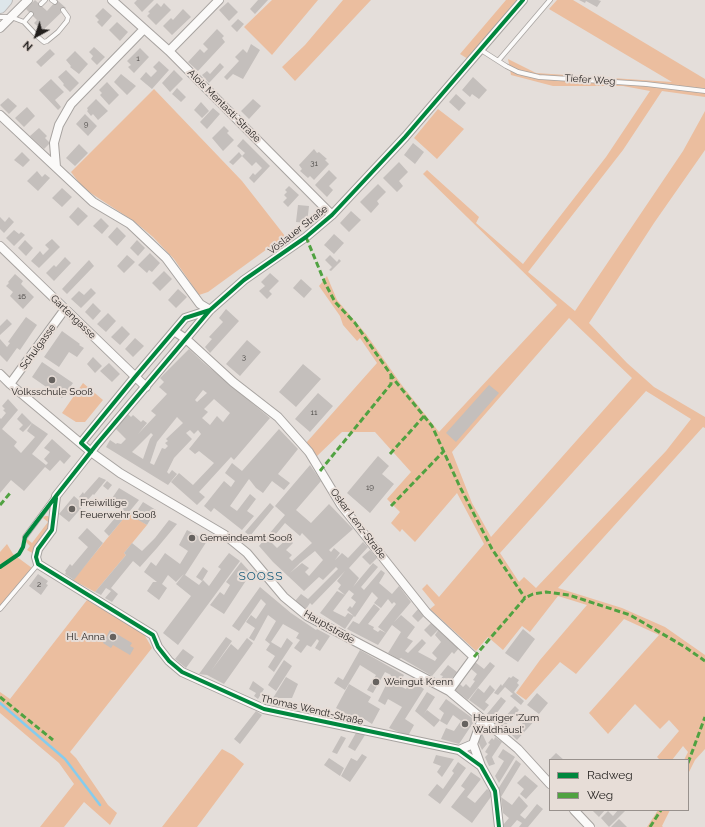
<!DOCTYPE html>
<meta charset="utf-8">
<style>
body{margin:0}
#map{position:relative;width:705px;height:827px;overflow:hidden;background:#e4deda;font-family:Raleway,sans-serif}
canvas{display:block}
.legend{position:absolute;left:549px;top:759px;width:140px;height:52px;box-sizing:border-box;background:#e7ddd7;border:1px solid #98918d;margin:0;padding:5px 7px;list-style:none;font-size:12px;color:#221f1d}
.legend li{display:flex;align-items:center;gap:8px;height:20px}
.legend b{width:20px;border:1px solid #98918d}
.north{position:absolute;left:16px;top:16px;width:40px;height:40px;-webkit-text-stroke:3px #e7ddd7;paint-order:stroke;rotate:220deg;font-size:11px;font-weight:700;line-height:16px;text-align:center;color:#221f1d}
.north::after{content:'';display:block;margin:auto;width:14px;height:18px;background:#221f1d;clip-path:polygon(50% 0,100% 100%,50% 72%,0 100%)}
</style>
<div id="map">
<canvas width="705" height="827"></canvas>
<ul class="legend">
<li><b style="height:5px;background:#00873e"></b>Radweg</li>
<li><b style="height:5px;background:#50a241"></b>Weg</li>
</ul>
<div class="north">N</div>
</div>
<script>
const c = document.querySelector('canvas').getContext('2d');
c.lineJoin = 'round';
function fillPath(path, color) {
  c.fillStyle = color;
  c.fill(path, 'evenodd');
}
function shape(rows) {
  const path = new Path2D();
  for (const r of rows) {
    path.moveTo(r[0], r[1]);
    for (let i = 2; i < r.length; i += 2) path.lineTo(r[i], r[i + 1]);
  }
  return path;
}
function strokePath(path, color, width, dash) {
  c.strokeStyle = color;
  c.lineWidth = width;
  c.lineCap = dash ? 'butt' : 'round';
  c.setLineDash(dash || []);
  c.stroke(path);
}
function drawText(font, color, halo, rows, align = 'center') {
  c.font = font + ' Raleway,sans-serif';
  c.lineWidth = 4;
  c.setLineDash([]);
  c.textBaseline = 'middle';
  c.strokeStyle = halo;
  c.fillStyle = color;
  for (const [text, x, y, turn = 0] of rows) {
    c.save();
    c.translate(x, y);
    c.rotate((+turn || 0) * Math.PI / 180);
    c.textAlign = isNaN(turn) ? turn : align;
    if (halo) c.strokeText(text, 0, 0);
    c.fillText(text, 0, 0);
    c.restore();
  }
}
fillPath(shape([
 [272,0,318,0,272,55,244,27],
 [343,0,371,0,295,81,282,67,305,45],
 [506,0,517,0,468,59,460,54],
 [557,0,573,0,705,79,705,97,662,91,623,150,528,272,575,311,683,151,705,111,705,150,654,223,589,323,627,363,654,387,705,417,705,428,703,427,558,588,622,608,665,627,705,655,705,749,695,760,688,774,688,760,684,760,688,752,683,746,672,760,660,760,657,757,679,731,669,720,660,729,635,704,608,734,589,713,659,635,624,619,576,674,560,662,526,700,516,693,540,660,587,605,558,596,530,632,522,626,503,650,488,637,476,651,430,609,435,605,422,589,427,584,439,597,484,544,457,493,415,542,402,529,400,532,391,523,400,512,387,499,411,472,375,432,342,432,317,456,306,443,377,363,360,338,357,341,343,325,340,316,319,286,327,276,337,300,366,334,401,384,439,432,557,305,423,174,427,170,479,217,476,223,523,264,606,157,650,91,623,86,553,86,511,75,508,59,536,73,672,82,549,9],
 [569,318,632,378,491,537,472,503,452,452],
 [646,391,691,419,666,451,536,588,524,577,519,582,500,553],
 [154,89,242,181,285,236,208,292,199,295,174,259,153,237,135,222,83,188,71,172],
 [438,109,464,129,437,159,414,138],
 [83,383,103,400,85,422,76,422,62,413],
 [128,513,147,525,124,553,126,555,95,592,73,580],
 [45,516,48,516,49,517,49,524,45,534,34,548,34,554,27,550,30,546,25,541,27,539,32,543,48,522,43,518],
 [7,544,13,554,32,568,0,606,0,552],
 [87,600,144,634,152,648,70,752,76,758,108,805,117,813,110,825,84,802,64,827,40,827,74,784,59,763,0,713,0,692,10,699],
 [222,749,233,755,244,764,197,827,162,827],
 [658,810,670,810,662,826,663,827,647,827]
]), '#ebbe9f');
strokePath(shape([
 [0,703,65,759,100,805]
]), '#86cced', 2.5);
fillPath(shape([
 [35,0,47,11,57,0,66,8,42,31,34,23,37,20,26,9],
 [137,0,154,0,142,12,134,3],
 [258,0,268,0,255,14,250,9],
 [579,0,598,0,601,1,597,7,586,1,585,3],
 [228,2,238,12,229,21,219,10],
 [157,3,161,7,164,3,171,10,156,25,147,16,150,13,148,12],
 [103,8,112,16,102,27,97,22,99,20,95,16],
 [183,9,191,17,172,35,163,26,171,18,173,20],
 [238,19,244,24,237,32,231,26],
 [117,22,128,32,120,41,109,30],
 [217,29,224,36,222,38,225,42,198,71,188,62,200,49,204,53,208,49,203,44],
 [251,44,260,50,243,79,233,74,227,80,224,77,239,61,235,57,243,49,247,53],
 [94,47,105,57,97,65,91,59,93,56,89,52],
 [140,48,149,57,134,73,128,67,131,65,127,61],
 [50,49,55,54,41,67,36,62],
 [75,51,88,64,79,74,70,67,71,66,66,60],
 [159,61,169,70,152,89,140,79,146,72,151,77,157,71,153,67],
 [220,63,224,67,209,83,202,75,207,71,210,74],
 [66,70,79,83,70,92,63,85,64,84,58,77],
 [174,70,183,79,170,92,162,83],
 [121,74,136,86,127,95,114,82],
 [473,77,487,90,479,99,472,94,470,97,462,90],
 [51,79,64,92,55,100,61,107,58,110,39,90],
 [107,82,119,95,109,105,100,95,102,93,99,90],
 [177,88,186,97,181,102,172,94],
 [456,94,466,103,459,111,449,102],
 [8,98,17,106,9,114,0,105],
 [96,99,108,111,98,120,93,114,91,116,87,111,88,110,87,108],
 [253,99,261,106,249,119,241,111],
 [201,102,209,111,202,118,194,110],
 [27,107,35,116,24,127,15,118],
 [213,108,220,114,207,129,200,122],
 [85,114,97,126,88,136,76,124],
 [224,126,229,131,227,133,234,140,223,151,212,138],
 [39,128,47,136,45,138,50,143,44,149,30,136],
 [243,139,270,166,254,183,249,178,253,173,255,175,262,168,256,162,252,166,242,156,245,153,237,146],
 [413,143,424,152,415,164,404,155],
 [79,144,88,153,75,166,66,158],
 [314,149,317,153,319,152,327,159,325,160,329,164,314,180,310,176,308,178,300,171,302,169,299,165],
 [22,152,30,160,23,167,14,160],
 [239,152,242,156,233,165,229,162],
 [399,162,408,172,399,181,403,186,397,192,383,178],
 [329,170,337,178,329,186,333,190,327,197,315,185],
 [37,171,42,177,45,174,50,178,38,191,27,181],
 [378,184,386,192,377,201,379,204,371,213,360,202],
 [289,186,299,195,288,207,283,202,287,198,284,195,287,192,285,190],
 [62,188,72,197,62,207,52,198],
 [298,205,309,206,307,223,296,222],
 [78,207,88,216,78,226,69,217],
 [351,211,361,220,349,232,340,223],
 [0,217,5,222,9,217,14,222,4,233,0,229],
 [101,218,109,226,102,234,93,226],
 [117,227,126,236,117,246,108,237],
 [14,230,19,234,21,232,25,235,14,246,6,238],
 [334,234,344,243,334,254,324,245],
 [52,239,60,247,39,268,31,261,40,251,43,255,49,249,45,245],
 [25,240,33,248,26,256,18,248],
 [137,240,145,248,138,256,130,248],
 [150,253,160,263,152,272,149,270,147,273,138,265],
 [127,255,135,262,124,273,117,266],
 [330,255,337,262,339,259,341,261,331,271,329,270,332,267,325,260],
 [65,257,71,263,54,281,46,273,54,265,56,267],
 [89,260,94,266,67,294,62,289],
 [164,271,172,279,160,291,152,283],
 [270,273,279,281,269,291,272,294,267,299,259,291,265,286,261,282],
 [15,274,23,281,21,284,34,297,23,309,10,296,13,292,6,286,9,283,8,282],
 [301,279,312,289,304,298,293,288],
 [91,288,96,293,81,308,71,299,79,291,84,295],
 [178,289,187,297,176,308,168,300],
 [93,303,101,311,93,320,85,312],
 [226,309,239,321,210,353,205,347,212,339,209,337,223,322,219,318],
 [108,313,116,321,106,332,97,324],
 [26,317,37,325,20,350,17,348,7,362,0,355,0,339,7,347,10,343,8,342],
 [7,319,12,324,0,335,0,326],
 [122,326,130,334,120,345,111,337],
 [62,331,80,344,79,345,84,348,77,357,69,352,59,367,44,357],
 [135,338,144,346,133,357,125,349],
 [247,340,261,352,240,376,226,364],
 [189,349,204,363,270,418,234,460,231,457,199,492,205,497,197,505,171,482,179,473,193,485,214,463,199,451,195,454,189,449,201,434,198,430,194,434,190,430,186,433,192,439,174,458,167,472,169,474,172,470,177,474,168,485,106,447,110,440,116,444,117,443,121,444,126,439,115,428,128,414,131,417,133,415,141,422,143,420,147,423,138,434,156,415,151,411,167,394,159,387,164,382,160,378],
 [203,390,207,393,197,402,195,400],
 [214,399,230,413,223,422,217,416,210,425,202,418,208,412,204,409],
 [177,417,183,423,166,439,168,441,165,443,168,446,165,449,162,448,154,465,150,463,157,442],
 [151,433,153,435,150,439,143,459,132,452],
 [93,357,102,366,95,373,87,364],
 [42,362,73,383,62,398,32,377],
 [109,363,120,374,112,382,100,371],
 [303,364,321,379,296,407,279,392],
 [489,385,499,393,456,442,446,433],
 [318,393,333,406,310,432,295,419],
 [8,399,18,410,2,429,17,442,14,446,21,453,35,437,27,431,32,423,23,432,19,429,23,425,17,419,22,413,32,423,48,434,32,454,46,465,48,463,44,459,50,452,44,448,52,439,71,456,64,464,60,460,50,471,45,467,24,491,11,480,0,493,0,418,1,419,6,413,3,410,5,409,2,406],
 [279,429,298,449,278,474,290,483,284,490,272,481,263,493,256,488,249,479,230,506,237,511,250,494,256,499,247,511,254,516,242,530,214,508,211,512,204,506,224,481,231,487,235,481,225,473,232,463,242,471],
 [378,456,389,466,382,474,394,484,370,513,347,493],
 [310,465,321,481,296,510,311,523,329,504,353,529,329,550,331,552,334,548,340,553,335,560,342,553,348,558,363,542,368,547,349,568,359,578,353,587,373,563,378,567,361,587,364,590,381,570,385,573,379,583,392,594,399,586,411,602,394,622,401,615,415,627,407,638,413,641,405,651,408,653,422,639,426,643,418,652,435,661,437,658,432,653,441,642,435,635,439,629,459,648,454,654,452,652,432,676,401,658,399,659,388,653,401,632,392,625,378,645,347,629,353,621,359,624,374,604,380,609,368,624,374,627,373,629,378,632,380,630,386,633,378,627,396,604,394,602,392,604,388,599,381,608,374,603,378,598,372,592,355,617,347,610,350,606,352,608,356,602,351,598,354,594,349,590,333,611,345,617,348,613,354,616,345,629,320,613,337,591,345,595,338,589,341,585,337,581,345,571,312,605,310,603,306,609,295,601,301,594,308,599,338,569,336,567,323,580,319,577,304,591,273,562,259,546,285,515,275,506],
 [285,523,300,536,302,533,312,543,292,561,289,558,292,555,286,550,293,543,288,538,277,548,270,541],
 [315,551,323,560,309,576,305,572,309,568,302,563,290,573,300,563],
 [99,477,106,480,94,495,93,494,85,503,79,497,83,492,84,494],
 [107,481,112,485,108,490,103,486],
 [119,488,139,500,109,536,104,531,127,504,120,499,113,508,108,504],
 [74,496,84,505,69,522,59,514],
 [143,502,156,510,147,525,133,517],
 [270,503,274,507,250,536,245,532],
 [169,520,177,524,157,548,140,567,133,561,111,588,118,594,112,602,105,598,111,591,106,588,101,595,95,592,126,555,124,553,132,543,142,551,155,538],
 [87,528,103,543,74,580,65,574,66,572,65,571,70,564,72,566,88,547,78,538],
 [187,530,207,541,185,575,199,585,203,580,209,586,221,569,218,567,229,553,240,561,178,645,163,633,191,596,176,584,184,574,176,582,168,575,162,584,167,588,159,600,147,591,153,582,157,582,144,572,151,562,156,566,165,553,180,564,188,551,179,545],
 [370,550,377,558,370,565,362,557],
 [241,562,251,573,224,614,210,605,220,592,224,595,230,585,226,582],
 [203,567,208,571,202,581,196,577],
 [38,574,48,581,46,584,48,585,41,595,29,586],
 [260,587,291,613,316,630,317,629,330,636,320,651,315,648,319,641,317,639,311,647,307,645,301,653,294,648,300,640,296,638,299,633,283,624,271,642,281,648,287,638,293,643,274,672,268,667,275,656,266,650,270,644,265,640,276,621,268,615,254,641,249,638,255,628,246,622,251,615,256,619,266,604,261,599,239,631,232,626],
 [418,609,425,615,418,622,412,616],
 [432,622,439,629,431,637,424,630],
 [523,629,535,639,518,662,505,653],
 [110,630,132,643,130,646,134,648,130,655,113,645,111,648,103,643],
 [226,637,232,641,211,671,231,644,238,650,247,638,253,643,224,684,207,675,199,674],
 [183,649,194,657,186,668,175,659],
 [360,650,404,675,398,685,406,689,411,680,424,689,405,719,414,725,408,736,389,728,402,707,388,699,385,705,378,701,386,685,388,686,390,682,388,681,391,675,385,672,373,693,367,690,376,675,360,665,345,690,334,683,338,677,343,680],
 [284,660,292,666,276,691,268,685],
 [475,662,484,669,490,662,495,666,468,700,455,690,460,684,463,687,466,684,470,688,475,681,473,680,477,674,470,668],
 [448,665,457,672,447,684,440,680,443,676,440,675],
 [513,676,519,680,517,683,519,685,514,692,524,701,521,705,510,696,513,694,505,687,498,695,494,693,501,684,502,686,509,677,511,678],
 [286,677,298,684,292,698,273,698],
 [253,681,264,689,258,699,254,696,256,693,249,689],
 [349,684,371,697,368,702,380,709,372,724,361,717,358,723,342,719,345,713,336,708],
 [490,685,495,690,485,702,489,705,484,711,469,700,478,688,484,693],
 [427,692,435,697,424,714,427,710,440,720,434,727,415,711],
 [537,693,548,703,539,714,527,705],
 [501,697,506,701,492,719,487,714],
 [446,699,475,720,459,744,441,739,446,728,454,731,461,721,453,715,447,725,440,721,444,713,439,709],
 [515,706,519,710,503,728,496,721,500,716,503,719],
 [256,711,262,715,240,744,234,739],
 [531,714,537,718,517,740,512,735],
 [357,731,365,735,355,751,348,747],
 [482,733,487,744,482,750,477,739],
 [341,736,346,738,337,754,332,752],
 [495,737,502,742,492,757,495,764,489,766,485,757,488,754,485,752,490,744,488,743,492,738,494,740],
 [503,749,515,757,499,783,495,776,504,761,498,757],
 [556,753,564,760,552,760,550,759],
 [362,754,367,757,350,782,341,776,351,758,357,761],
 [436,755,454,759,442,777,437,772,441,766,433,763],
 [329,758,344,768,340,776,324,765],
 [516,760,521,764,501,797,498,789],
 [458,762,466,768,440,804,428,795,437,784,443,789,454,773,452,771],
 [471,772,481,779,467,797,475,803,487,789,493,794,472,823,451,807,465,789,461,786],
 [525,775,538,786,526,799,520,794,524,789,517,783],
 [519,796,528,806,520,815,525,819,537,804,543,809,528,827,519,827,522,823,517,820,511,827,503,827,503,825,509,818,503,813,501,797,512,805],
 [592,810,605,810,599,817],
 [618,810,626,810,609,827,601,818,608,811,613,816],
 [619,819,627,827,611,827]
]), '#c4bfbc');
const service = shape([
 [52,0,55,2],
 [41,4,45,0],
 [0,17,11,17,24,22,31,14],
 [24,22,38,37,44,42,47,41,58,32,67,21,68,17,63,10],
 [481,50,506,66,518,72,539,77,646,84,705,91],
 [498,61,550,0],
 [25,537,53,499],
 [0,609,38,564]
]);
const minor = shape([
 [112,0,169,51,332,215],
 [0,28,28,0],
 [169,51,219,0],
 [0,115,93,202,130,224,166,258,200,304,210,310],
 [56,167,54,143,59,125,71,104,144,29],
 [0,246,146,387],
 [174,331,186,339,233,382,278,417,309,452,341,505,427,613,474,657,449,691],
 [0,374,10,384,91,452,120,473,225,535,247,553,284,597,307,616,449,691,518,749,550,784],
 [10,384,65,309],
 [81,443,135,377,185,318,210,310],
 [473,744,481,766],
 [459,750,473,744,482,719],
 [574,810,590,827],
 [499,827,495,791,481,766,459,750,264,709,182,672,169,661,158,647,153,635,38,564,36,557,38,549,52,530,56,496,97,444,210,310,244,280,306,237,332,215,405,137,523,0]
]);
const primary = shape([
 [0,7,6,0]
]);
strokePath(service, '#a7a3a0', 5.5);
strokePath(minor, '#a7a3a0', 10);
strokePath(primary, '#bdbab8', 14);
strokePath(service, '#fbfaf9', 4);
strokePath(minor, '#fbfaf9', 8);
strokePath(primary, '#dde6ea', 12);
strokePath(shape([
 [306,237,325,283,335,302,355,323,396,382,432,426,459,485,492,549,525,598],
 [390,454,425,415],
 [320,471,391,384,391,374],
 [0,505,11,492],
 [391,506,444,451],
 [474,657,525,598,533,594,546,592,569,595,630,615,685,647,705,661],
 [0,697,53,740],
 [688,763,705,717],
 [650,827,661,810]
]), '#50a241', 3, [6, 3]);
strokePath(shape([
 [91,452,81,443,135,377,185,318,210,310],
 [56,498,52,530,38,549,36,557,38,564,153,635,158,647,169,661,182,672,264,709,459,750,481,766,495,791,499,827],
 [0,567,19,554,23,547,25,537,56,496,97,444,210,310,244,280,306,237,332,215,405,137,523,0]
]), '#00873e', 4);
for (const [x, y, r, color] of [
 [52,380,4,"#66625f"],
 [72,509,4,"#66625f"],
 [192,538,4,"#66625f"],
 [113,637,4,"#66625f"],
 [376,682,4,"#66625f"],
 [465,724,4,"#66625f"]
]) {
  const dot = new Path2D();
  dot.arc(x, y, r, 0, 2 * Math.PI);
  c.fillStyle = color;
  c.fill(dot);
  strokePath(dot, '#e7ddd7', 1.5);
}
drawText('8px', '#4a4745', null, [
 ["1",138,59],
 ["9",86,125],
 ["31",314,164],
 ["16",22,297],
 ["3",244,358],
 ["11",314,413],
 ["19",370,488],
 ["2",39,585]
]);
drawText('10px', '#221f1d', '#e7ddd7', [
 ["Tiefer Weg",590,80,4],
 ["Alois Mentasti-Straße",224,106,45],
 ["Vöslauer Straße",298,230,-38],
 ["Gartengasse",73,317,44],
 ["Schulgasse",38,347,-54],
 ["Oskar Lenz-Straße",358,524,53],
 ["Hauptstraße",329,627,30],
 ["Thomas Wendt-Straße",312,710,13]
]);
drawText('10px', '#221f1d', '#e7ddd7', [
 ["Volksschule Sooß",52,392,"center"],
 ["Freiwillige",80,503],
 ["Feuerwehr Sooß",80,515],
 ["Gemeindeamt Sooß",200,538],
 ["Hl. Anna",105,637,"right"],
 ["Weingut Krenn",384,682],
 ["Heuriger 'Zum",473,718],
 ["Waldhäusl'",473,730]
], 'left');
c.letterSpacing = '1px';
drawText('12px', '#1c5e7c', '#e7ddd7', [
 ["SOOSS",261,576]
]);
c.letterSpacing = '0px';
</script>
